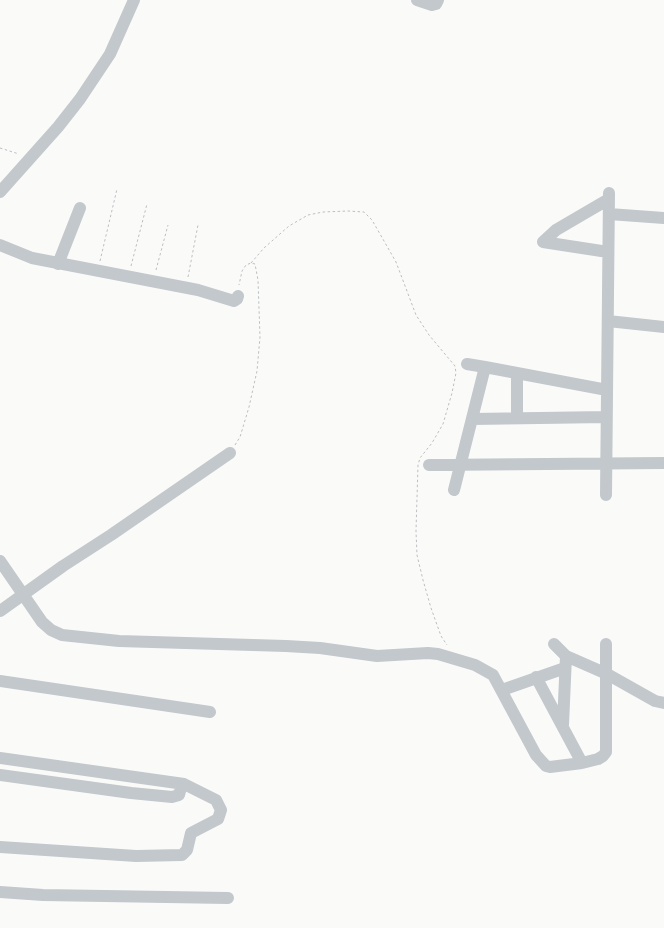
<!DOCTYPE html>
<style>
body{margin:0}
canvas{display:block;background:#fafaf8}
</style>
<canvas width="664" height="928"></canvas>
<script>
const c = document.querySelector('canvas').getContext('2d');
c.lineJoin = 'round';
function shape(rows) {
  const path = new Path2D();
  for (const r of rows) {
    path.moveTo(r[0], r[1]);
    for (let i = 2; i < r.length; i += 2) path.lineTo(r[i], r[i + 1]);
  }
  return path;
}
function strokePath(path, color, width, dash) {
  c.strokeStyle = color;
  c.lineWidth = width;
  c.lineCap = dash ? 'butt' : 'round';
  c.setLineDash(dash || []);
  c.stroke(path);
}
strokePath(shape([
 [0,148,19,154],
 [100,261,117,189],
 [251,263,264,248,289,226,308,215,323,212,348,211,364,212,372,220,396,262,416,315,429,335,455,366,456,373,452,393,443,424,432,443,420,458,418,465,416,531,417,555,423,580,431,608,441,636,447,645],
 [131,266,147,204],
 [156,270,168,225],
 [188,277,198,225],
 [235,445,240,437,249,407,257,371,260,337,258,280,255,264,251,263,246,265,242,271,239,285]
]), '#bbbfc2', 1, [2.5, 2.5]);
strokePath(shape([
 [417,0,432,5,436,4,438,0],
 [0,192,58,127,80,99,110,54,134,0],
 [609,214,664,218],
 [0,245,32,258,198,290,234,301,237,299,238,296],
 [608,252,543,242,556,230,609,199],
 [58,264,80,208],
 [608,321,664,327],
 [485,367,607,390],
 [517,418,517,373],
 [472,419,606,417],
 [429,465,664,463],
 [454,490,485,367,467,364],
 [606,495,609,193],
 [0,561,42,622,51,630,62,635,119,641,286,646,320,648,377,656,428,653,438,654,475,665,493,675,536,755,546,766,550,767,582,763,598,759,603,756,606,752,606,644],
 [0,611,63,566,111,535,230,453],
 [554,644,566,656,607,674,655,701,664,703],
 [536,677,582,763],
 [0,681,210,712],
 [502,690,565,668],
 [563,725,566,656],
 [0,758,184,784,216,800,221,810,218,819,191,833,187,850,182,855,136,856,0,847],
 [0,775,131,793,172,797,179,795,182,784],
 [0,892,43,895,228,898]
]), '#c3c8cc', 12);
</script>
